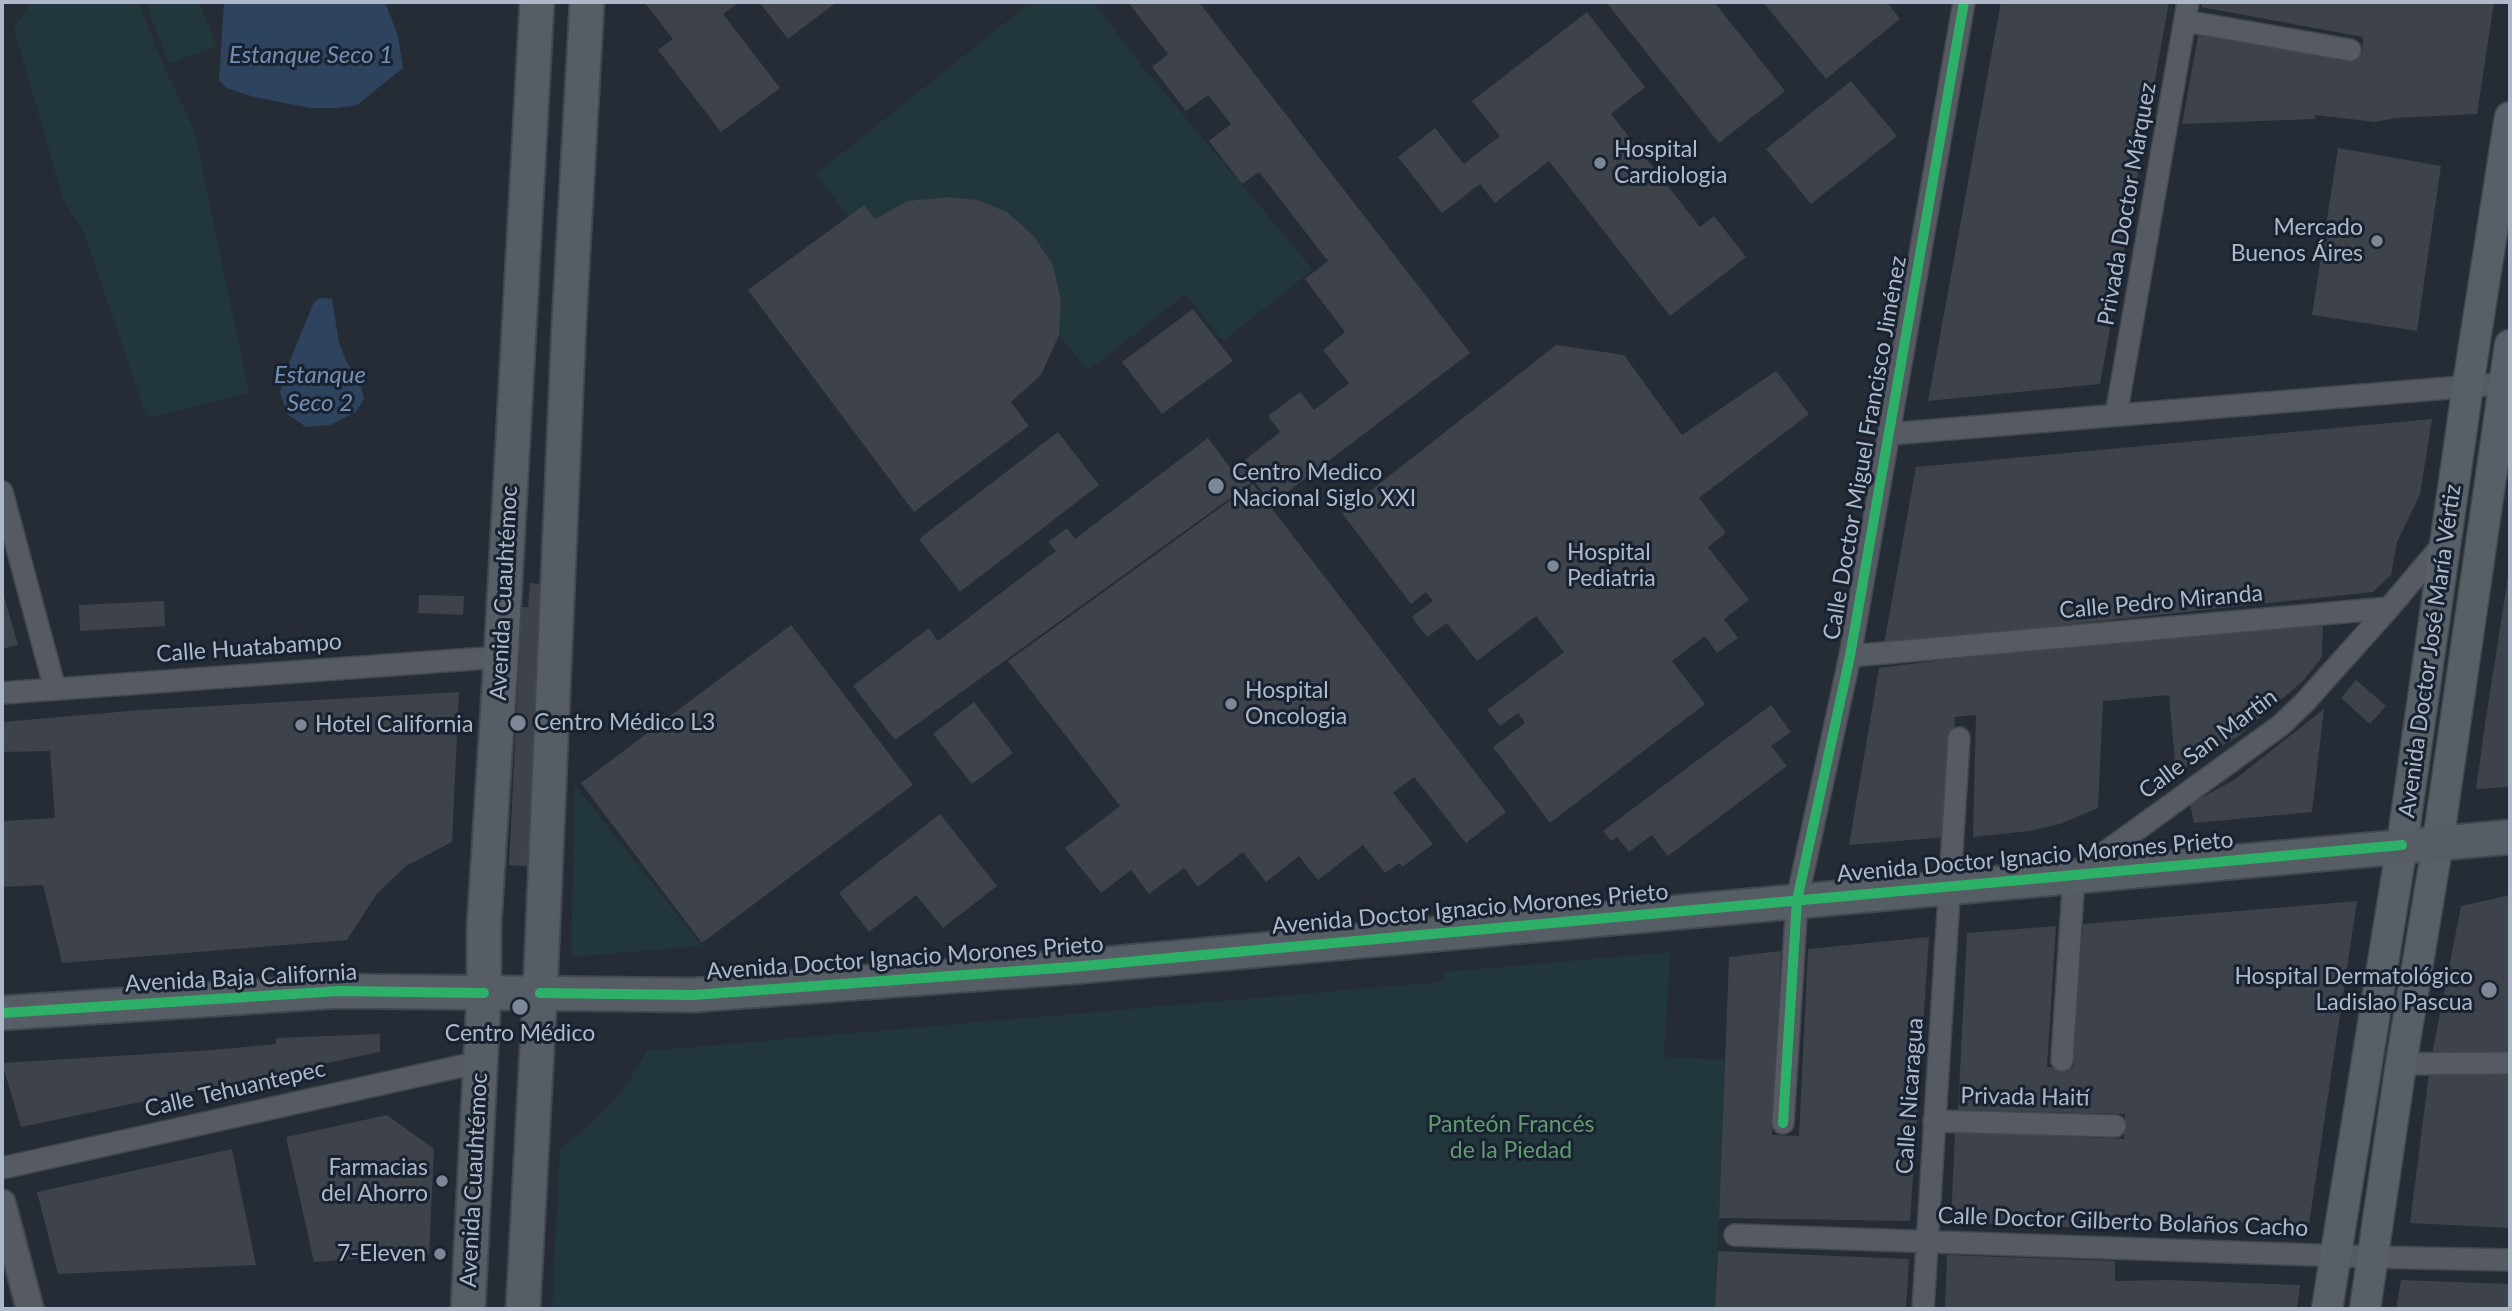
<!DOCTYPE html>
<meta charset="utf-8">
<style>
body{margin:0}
#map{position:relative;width:2512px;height:1311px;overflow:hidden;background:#252c35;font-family:Lato,sans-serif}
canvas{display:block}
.frame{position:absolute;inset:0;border:4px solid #adb8c8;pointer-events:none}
</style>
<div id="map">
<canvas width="2512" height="1311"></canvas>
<div class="frame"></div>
</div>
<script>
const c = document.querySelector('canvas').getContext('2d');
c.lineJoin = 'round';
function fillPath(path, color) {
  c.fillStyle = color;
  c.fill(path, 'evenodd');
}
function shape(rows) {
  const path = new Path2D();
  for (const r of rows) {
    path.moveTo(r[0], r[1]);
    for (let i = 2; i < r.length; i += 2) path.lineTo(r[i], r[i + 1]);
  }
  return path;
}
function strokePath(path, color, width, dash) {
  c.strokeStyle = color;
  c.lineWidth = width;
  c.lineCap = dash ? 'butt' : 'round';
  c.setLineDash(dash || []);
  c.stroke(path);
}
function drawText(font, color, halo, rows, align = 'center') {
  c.font = font + ' Lato,sans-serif';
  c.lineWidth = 6;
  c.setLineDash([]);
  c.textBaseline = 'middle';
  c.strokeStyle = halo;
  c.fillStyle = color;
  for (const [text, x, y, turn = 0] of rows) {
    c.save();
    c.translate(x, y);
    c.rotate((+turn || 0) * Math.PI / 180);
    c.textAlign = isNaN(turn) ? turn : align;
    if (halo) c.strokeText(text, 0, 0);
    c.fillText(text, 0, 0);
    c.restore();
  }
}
fillPath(shape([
 [31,2,138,2,167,73,194,129,249,393,147,418,85,235,63,199,14,28],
 [145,2,199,2,217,46,169,64],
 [1031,2,1094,2,1138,61,1313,270,1223,341,1185,294,1088,371,1059,335,1061,301,1053,265,1033,235,1007,212,978,200,948,197,908,202,875,219,864,205,848,217,816,174],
 [575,785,702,946,571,957],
 [1670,952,1664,1057,1725,1060,1715,1309,552,1309,560,1148,583,1131,610,1105,628,1083,647,1051,1440,982,1447,972]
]), '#22373b');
fillPath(shape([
 [224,2,385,2,398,36,403,68,357,105,339,108,310,108,254,97,227,88,219,81],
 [320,298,332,299,339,343,347,363,360,382,364,399,356,412,330,425,306,427,287,414,280,392,288,365,314,302]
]), '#2e435e');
fillPath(shape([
 [644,2,739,2,723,14,780,88,721,132,658,50,673,39],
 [759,2,837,2,788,39],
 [1128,2,1199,2,1470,353,1272,504,1254,481,895,740,853,686,929,628,938,641,1056,551,1048,542,1067,528,1075,539,1208,438,1232,470,1280,432,1268,416,1300,392,1314,410,1349,383,1323,350,1345,332,1305,279,1328,261,1259,172,1242,184,1209,141,1231,124,1208,95,1186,111,1152,67,1168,54],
 [1606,2,1714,2,1785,91,1719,143],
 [1763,2,1887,2,1900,19,1826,79],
 [2001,2,2169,2,2100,384,1928,401],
 [2202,2,2494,2,2477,114,2396,118,2375,122,2315,115,2315,119,2182,124,2200,26,2362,54,2363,37,2201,7],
 [1587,12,1645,87,1611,114,1700,227,1714,216,1746,257,1670,316,1549,161,1495,203,1480,184,1442,213,1398,157,1435,128,1464,164,1500,136,1472,101],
 [1851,81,1897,136,1811,204,1766,149],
 [2338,148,2441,166,2417,331,2312,315],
 [948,197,978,200,1007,212,1033,235,1053,265,1061,301,1059,335,1041,375,1011,402,1029,426,914,512,748,290,864,205,875,219,908,201],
 [1193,309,1233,361,1162,414,1122,362],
 [1556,345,1624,355,1682,435,1776,371,1809,414,1699,498,1726,533,1708,547,1749,600,1724,619,1738,638,1717,653,1705,636,1672,661,1705,704,1550,823,1493,747,1525,723,1518,713,1500,726,1487,710,1564,652,1536,616,1477,661,1447,623,1427,637,1412,617,1433,601,1426,592,1411,604,1342,513],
 [2432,419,2420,495,2397,542,2391,575,2373,592,1884,644,1916,467],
 [1058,432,1099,485,960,592,919,539],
 [1253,484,1506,812,1466,843,1414,777,1393,793,1433,844,1402,867,1399,863,1385,873,1363,845,1318,880,1299,856,1266,882,1243,852,1198,887,1184,868,1149,894,1131,870,1101,893,1065,848,1120,806,1008,661],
 [2509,570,2510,787,2476,789,2485,724],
 [530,583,542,584,533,867,509,865,522,607,528,607],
 [2,589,18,645,2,649],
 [419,595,464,596,463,615,418,613],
 [164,601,165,626,80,631,79,605],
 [2323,622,2322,657,2303,681,2237,737,2176,773,2169,695,2103,701,2098,808,2060,824,2030,831,1973,837,1976,715,1955,717,1948,837,1849,845,1879,668,1958,658,2206,636],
 [791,625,913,785,702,943,581,783],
 [2356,680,2386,706,2370,724,2341,698],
 [459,692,452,842,406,866,382,889,376,895,347,940,62,963,43,885,2,887,2,821,55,818,50,751,2,752,2,722,141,710],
 [974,702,1013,753,972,784,933,734],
 [1771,705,1791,732,1771,746,1787,766,1668,856,1652,835,1629,852,1617,837,1611,841,1603,831],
 [2324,709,2312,812,2194,823,2190,804,2234,780],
 [940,814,997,886,943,928,916,895,869,932,839,893],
 [2510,895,2510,1056,2432,1055,2461,906],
 [2357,901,2309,1224,2158,1221,2118,1229,1951,1222,1955,1131,2124,1139,2125,1124,2125,1114,1958,1110,1967,933,2056,926,2047,1067,2073,1068,2083,924],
 [1929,937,1910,1221,1719,1218,1729,957,1781,951,1772,1135,1799,1136,1808,949],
 [380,1034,380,1052,21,1127,2,1063,213,1050,276,1044,276,1038],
 [2430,1065,2510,1069,2510,1228,2410,1223],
 [387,1115,434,1149,429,1254,314,1262,286,1137],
 [232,1149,256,1265,58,1274,37,1192],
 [1718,1251,1909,1259,1906,1309,1715,1309],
 [1947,1255,2115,1261,2115,1281,2167,1280,2300,1285,2297,1309,1945,1309],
 [2401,1280,2510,1284,2510,1309,2396,1309]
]), '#3d424b');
const minor = shape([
 [2185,21,2350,50],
 [2116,415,2188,2],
 [1889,434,2510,383],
 [2,492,55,689],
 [1850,656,2389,608],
 [2,693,501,657],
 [2062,1060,2074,875,2281,725,2304,703,2389,608,2445,542],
 [2401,1064,2510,1063],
 [1934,1121,2115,1126],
 [1783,1123,1797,900,1850,656,1964,2],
 [2,1168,480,1062],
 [1735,1235,2372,1257,2510,1260],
 [1923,1309,1959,738]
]);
const tertiary = shape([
 [2,1203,30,1309]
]);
const secondary = shape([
 [2327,1309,2402,845,2468,385,2510,117],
 [2365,1309,2401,1064,2438,842,2510,345]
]);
const primary = shape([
 [2,1013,338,991,693,995,1072,967,2510,837],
 [468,1309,484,993,484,926,501,657,537,2],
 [523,1309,540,993,569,324,587,2]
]);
strokePath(minor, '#43484f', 24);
strokePath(tertiary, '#43484f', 30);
strokePath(secondary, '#43484f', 33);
strokePath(primary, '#424851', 37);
strokePath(minor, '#555a63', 21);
strokePath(tertiary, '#555a63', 26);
strokePath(secondary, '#595f67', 30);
strokePath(primary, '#575d65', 33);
strokePath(shape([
 [540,993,693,995,1072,967,2402,845],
 [2,1013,338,991,484,993],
 [1783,1123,1797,900,1850,656,1964,2]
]), '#2db169', 10);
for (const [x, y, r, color] of [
 [1600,163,7,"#7d8795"],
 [2377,241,7,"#7d8795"],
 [1216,486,9,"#7d8795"],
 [1553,566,7,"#7d8795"],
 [1231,704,7,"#7d8795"],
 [518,723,9,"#7d8795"],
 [301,725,7,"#7d8795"],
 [2489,990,9,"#7d8795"],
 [520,1007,9,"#7d8795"],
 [442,1181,7,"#7d8795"],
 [440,1254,7,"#7d8795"]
]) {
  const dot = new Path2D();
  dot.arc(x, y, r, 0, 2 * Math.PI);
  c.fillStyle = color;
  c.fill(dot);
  strokePath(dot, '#182230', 2.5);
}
drawText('23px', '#adb8c8', '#182230', [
 ["Hospital",1614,150],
 ["Cardiologia",1614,176],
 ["Mercado",2363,228,"right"],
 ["Buenos Áires",2363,254,"right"],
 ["Centro Medico",1232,473],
 ["Nacional Siglo XXI",1232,499],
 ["Hospital",1567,553],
 ["Pediatria",1567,579],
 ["Hospital",1245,691],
 ["Oncologia",1245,717],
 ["Centro Médico L3",534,723],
 ["Hotel California",315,725],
 ["Hospital Dermatológico",2473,977,"right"],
 ["Ladislao Pascua",2473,1003,"right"],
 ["Centro Médico",520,1034,"center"],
 ["Farmacias",428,1168,"right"],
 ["del Ahorro",428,1194,"right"],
 ["7-Eleven",426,1254,"right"]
], 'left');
drawText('23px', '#adb8c8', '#182230', [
 ["Privada Doctor Márquez",2127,204,-80],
 ["Calle Doctor Miguel Francisco Jiménez",1865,448,-80],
 ["Avenida Cuauhtémoc",504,593,-87],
 ["Calle Pedro Miranda",2161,602,-5],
 ["Calle Huatabampo",249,648,-4],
 ["Avenida Doctor José María Vértiz",2430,651,-82],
 ["Calle San Martin",2208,744,-37],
 ["Avenida Doctor Ignacio Morones Prieto",2035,857,-5],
 ["Avenida Doctor Ignacio Morones Prieto",1470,909,-5],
 ["Avenida Doctor Ignacio Morones Prieto",905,958,-4],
 ["Avenida Baja California",241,978,-3],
 ["Calle Tehuantepec",235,1089,-13],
 ["Calle Nicaragua",1910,1096,-86],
 ["Privada Haití",2025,1097,1],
 ["Avenida Cuauhtémoc",474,1180,-87],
 ["Calle Doctor Gilberto Bolaños Cacho",2123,1222,2]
]);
drawText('23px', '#629b6f', '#182230', [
 ["Panteón Francés",1511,1125],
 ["de la Piedad",1511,1151]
]);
drawText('italic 24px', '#738eb2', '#182230', [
 ["Estanque Seco 1",311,55],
 ["Estanque",320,375],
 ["Seco 2",320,403]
]);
</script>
